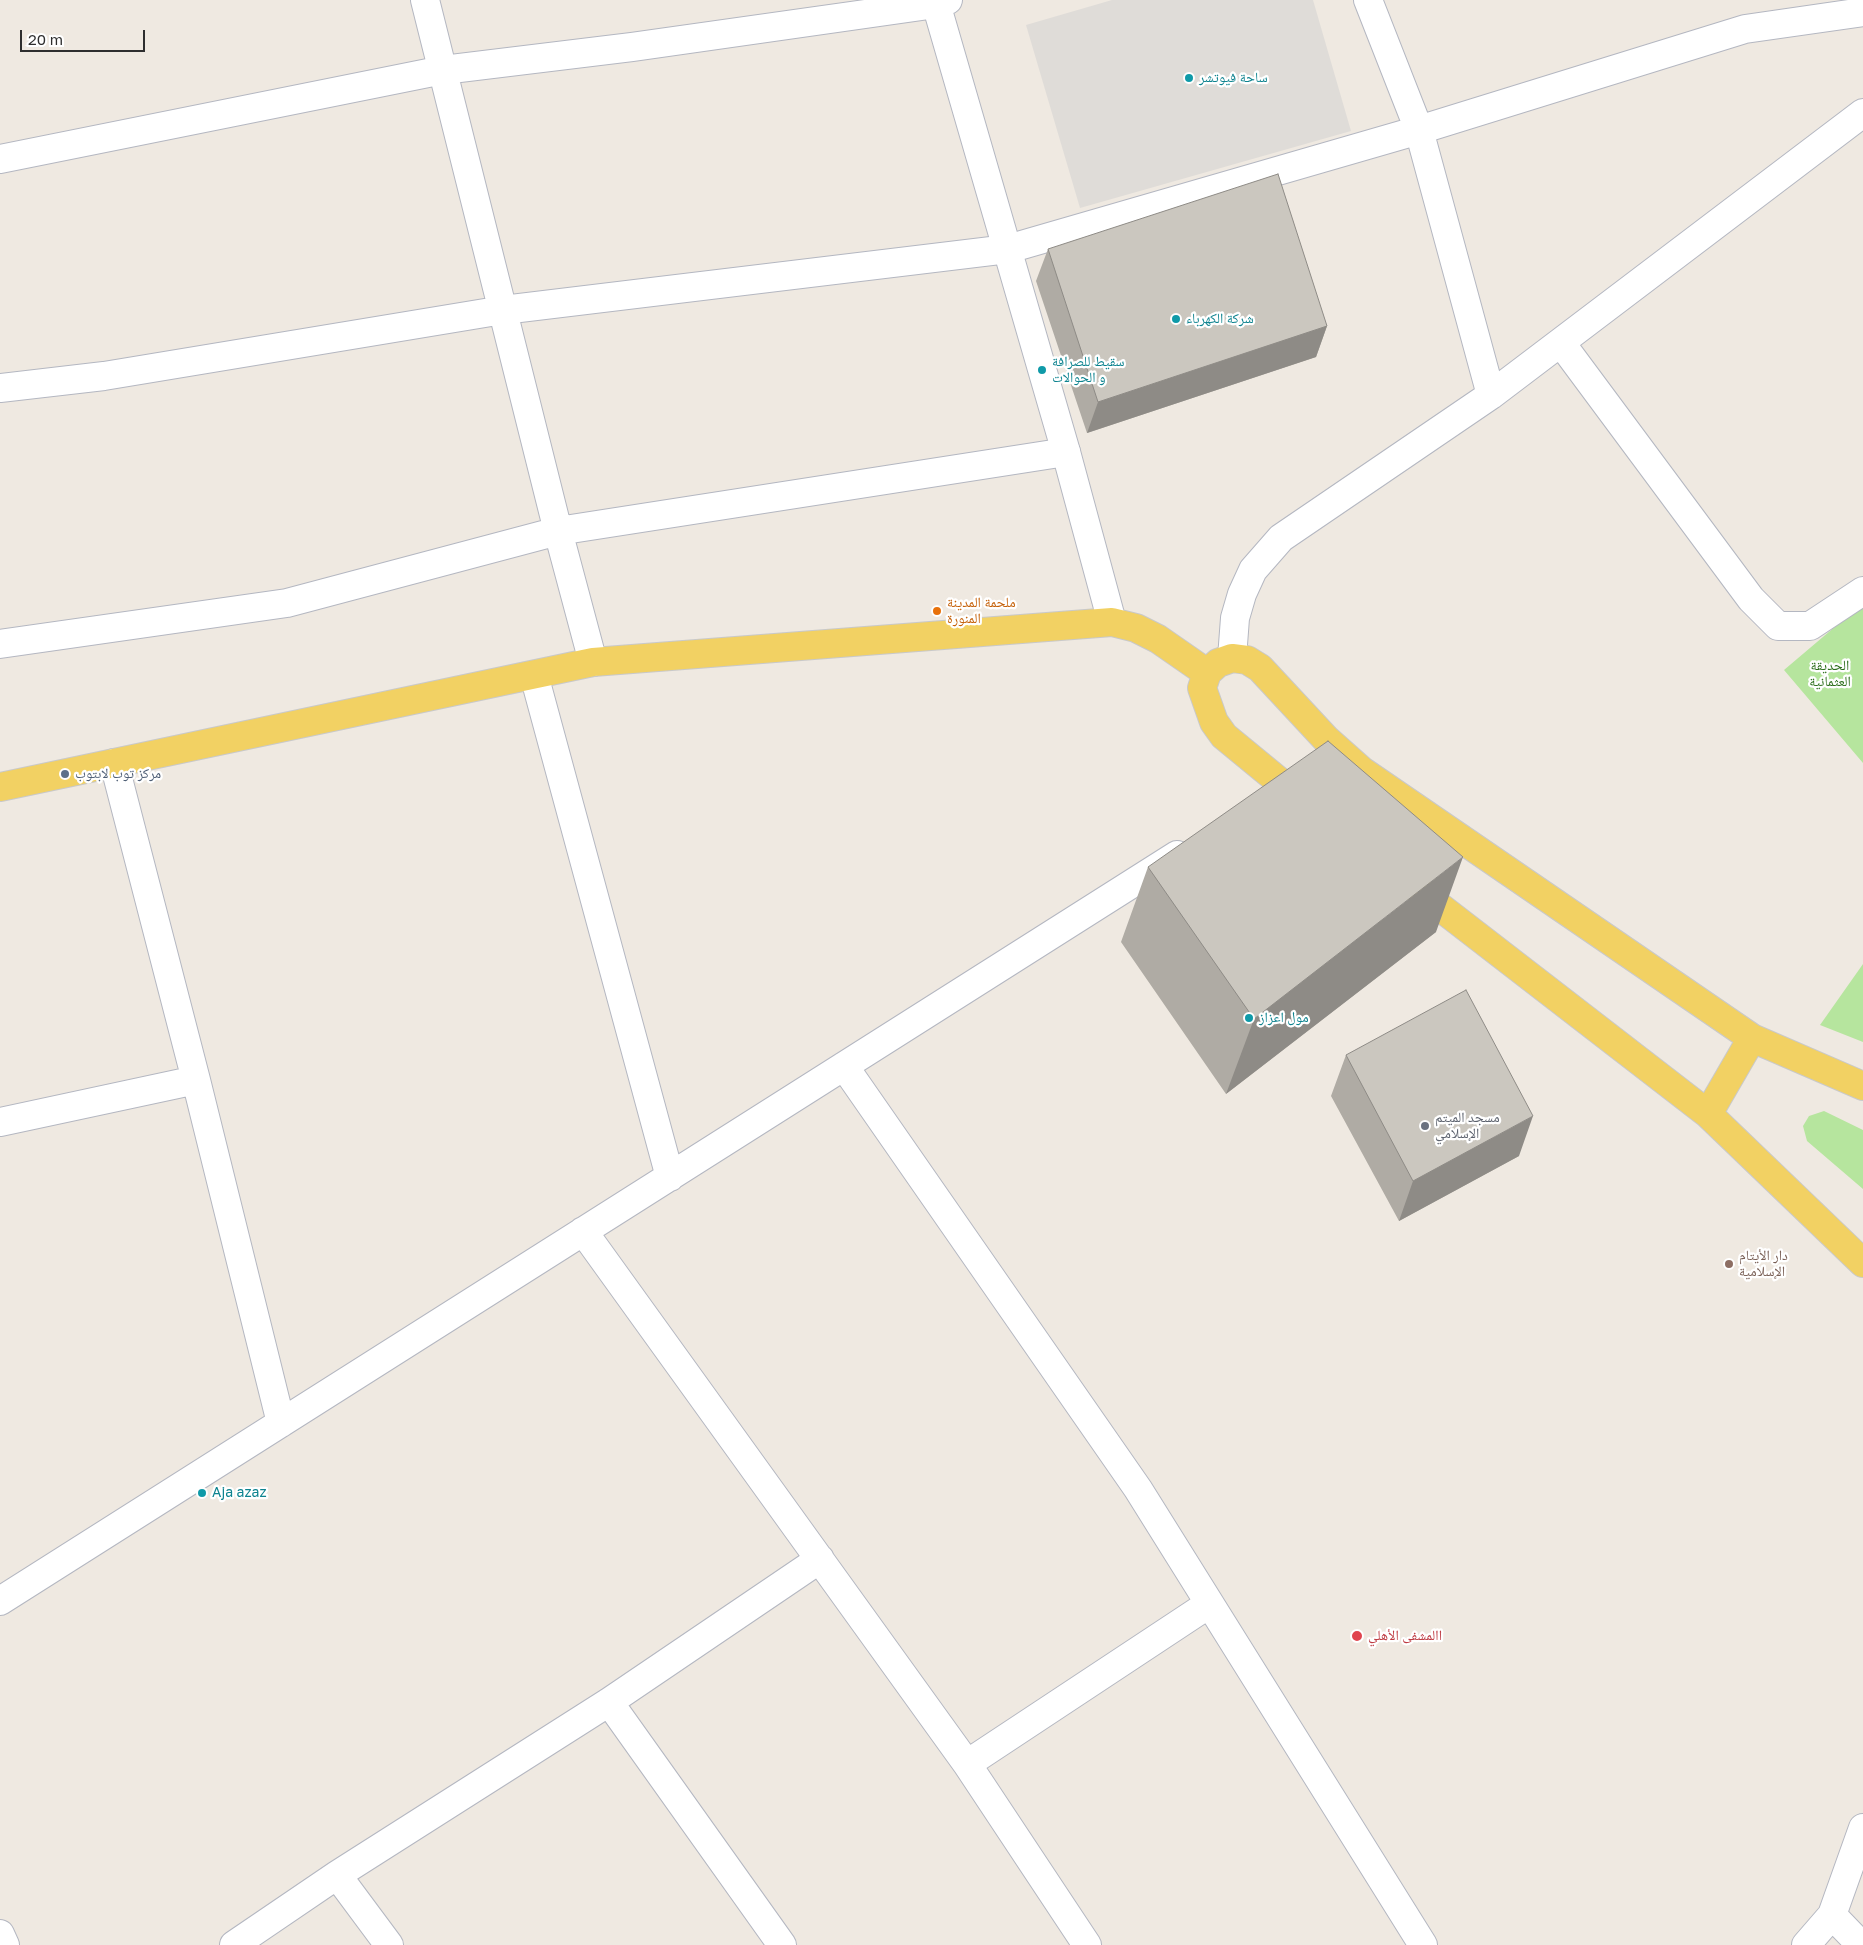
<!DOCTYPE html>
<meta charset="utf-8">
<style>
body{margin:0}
#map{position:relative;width:1863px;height:1945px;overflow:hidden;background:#efe9e1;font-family:"Golos Text",sans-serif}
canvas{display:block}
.scale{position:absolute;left:20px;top:30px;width:125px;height:22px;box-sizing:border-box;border:2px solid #2e2e2e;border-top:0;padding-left:6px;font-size:15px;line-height:18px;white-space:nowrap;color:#2e2e2e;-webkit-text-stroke:4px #fff;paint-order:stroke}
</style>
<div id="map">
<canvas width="1863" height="1945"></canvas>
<div class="scale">20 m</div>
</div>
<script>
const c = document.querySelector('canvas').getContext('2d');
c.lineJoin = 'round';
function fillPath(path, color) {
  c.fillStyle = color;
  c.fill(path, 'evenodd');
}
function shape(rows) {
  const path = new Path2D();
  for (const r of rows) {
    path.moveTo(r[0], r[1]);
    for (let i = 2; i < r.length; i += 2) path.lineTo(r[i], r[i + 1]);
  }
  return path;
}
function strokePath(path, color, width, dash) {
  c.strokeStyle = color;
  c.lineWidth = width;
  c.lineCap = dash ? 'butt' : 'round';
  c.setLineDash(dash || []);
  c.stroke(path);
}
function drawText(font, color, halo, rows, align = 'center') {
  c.font = font + ' "Golos Text","Noto Naskh Arabic",sans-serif';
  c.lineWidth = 4.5;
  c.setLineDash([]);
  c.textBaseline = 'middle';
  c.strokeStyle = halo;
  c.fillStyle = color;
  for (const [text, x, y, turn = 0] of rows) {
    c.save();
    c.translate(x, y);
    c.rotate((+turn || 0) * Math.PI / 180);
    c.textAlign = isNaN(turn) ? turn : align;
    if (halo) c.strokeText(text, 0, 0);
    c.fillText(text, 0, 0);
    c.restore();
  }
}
fillPath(shape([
 [1863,603,1863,763,1784,670],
 [1863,964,1863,1042,1820,1025],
 [1824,1111,1863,1130,1863,1189,1807,1141,1803,1126,1809,1116]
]), '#b6e59e');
fillPath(shape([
 [1112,0,1313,0,1351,131,1080,208,1026,25]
]), '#dfdcd8');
const minor = shape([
 [425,0,558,531,593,662],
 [1368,0,1419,130,1491,395],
 [0,159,443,70,632,47,936,4,948,0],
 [1561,343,1751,599,1778,626,1810,626,1863,591],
 [0,388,104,376,503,310,1008,249,1419,130,1745,29,1863,12],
 [0,644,287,603,558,531,1066,452],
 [1232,658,1235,618,1242,594,1253,570,1281,538,1491,395,1863,113],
 [534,675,670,1177],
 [114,763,196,1080,281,1423],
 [844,1066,1138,1489,1423,1945],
 [0,1122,196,1080],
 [583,1231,967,1764,1087,1945],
 [0,1601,1177,855],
 [609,1702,782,1945],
 [967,1764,1209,1604],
 [337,1875,389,1945],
 [1832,1915,1861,1945],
 [0,1934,5,1945],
 [234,1945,337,1875,609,1702,820,1559],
 [1806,1945,1832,1915,1863,1828]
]);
const tertiary = shape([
 [935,0,1066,452,1112,622]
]);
const primary = shape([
 [0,787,593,662,1112,622,1136,628,1158,639,1207,673],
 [1303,801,1224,736,1214,722,1202,688,1207,673,1218,663,1232,658,1247,660,1260,668,1326,739,1362,771,1752,1038,1863,1086],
 [1414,887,1708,1114,1863,1263],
 [1708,1114,1752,1038]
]);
strokePath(minor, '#b4b7c1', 30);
strokePath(tertiary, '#b4b7c1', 30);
strokePath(primary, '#c9c9c9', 30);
strokePath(minor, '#fff', 28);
strokePath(tertiary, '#fff', 28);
strokePath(primary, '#f2d163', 28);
fillPath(shape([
 [1048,249,1327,326,1316,357,1087,433,1036,281],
 [1148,867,1436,932,1226,1094,1121,942],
 [1346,1055,1519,1156,1399,1221,1331,1096]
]), '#afaba4');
fillPath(shape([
 [1327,326,1316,357,1087,433,1098,402],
 [1463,857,1436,932,1226,1094,1254,1019],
 [1533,1116,1519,1156,1399,1221,1413,1181]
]), '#8e8b86');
const building = shape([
 [1278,174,1327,326,1098,402,1048,249,1278,174],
 [1328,741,1463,857,1254,1019,1148,867,1328,741],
 [1466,990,1533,1116,1413,1181,1346,1055,1466,990]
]);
fillPath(building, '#cbc7bf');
strokePath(building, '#8e8b86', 1);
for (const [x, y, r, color] of [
 [1189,78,5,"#0f9aa8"],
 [1176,319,5,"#0f9aa8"],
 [1042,370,5,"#0f9aa8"],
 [937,611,5,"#e8710a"],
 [65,774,5,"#5c6f8a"],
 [1249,1018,5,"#0f9aa8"],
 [1425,1126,5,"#6b7280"],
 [1729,1264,5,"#8d6e63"],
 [202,1493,5,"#0f9aa8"],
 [1357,1636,6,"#e0444e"]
]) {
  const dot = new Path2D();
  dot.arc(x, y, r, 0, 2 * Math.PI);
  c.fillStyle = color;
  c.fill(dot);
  strokePath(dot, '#fff', 2);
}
drawText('14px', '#0d838f', '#fff', [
 ["ساحة فيوتشر",1199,78],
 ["شركة الكهرباء",1186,319],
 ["سقيط للصرافة",1052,362],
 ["و الحوالات",1052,378],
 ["مول اعزاز",1259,1018],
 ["Aja azaz",212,1493]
], 'left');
drawText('14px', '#c56008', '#fff', [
 ["ملحمة المدينة",947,603],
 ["المنورة",947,619]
], 'left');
drawText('14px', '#2c6e1b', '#fff', [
 ["الحديقة",1830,666],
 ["العثمانية",1830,682]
]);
drawText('14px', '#4e5e75', '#fff', [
 ["مركز توب لابتوب",75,774]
], 'left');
drawText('14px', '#5b616d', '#fff', [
 ["مسجد الميتم",1435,1118],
 ["الإسلامي",1435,1134]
], 'left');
drawText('14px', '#785e54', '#fff', [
 ["دار الأيتام",1739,1256],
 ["الإسلامية",1739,1272]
], 'left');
drawText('14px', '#be3a42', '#fff', [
 ["االمشفى الأهلي",1368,1636]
], 'left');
</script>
